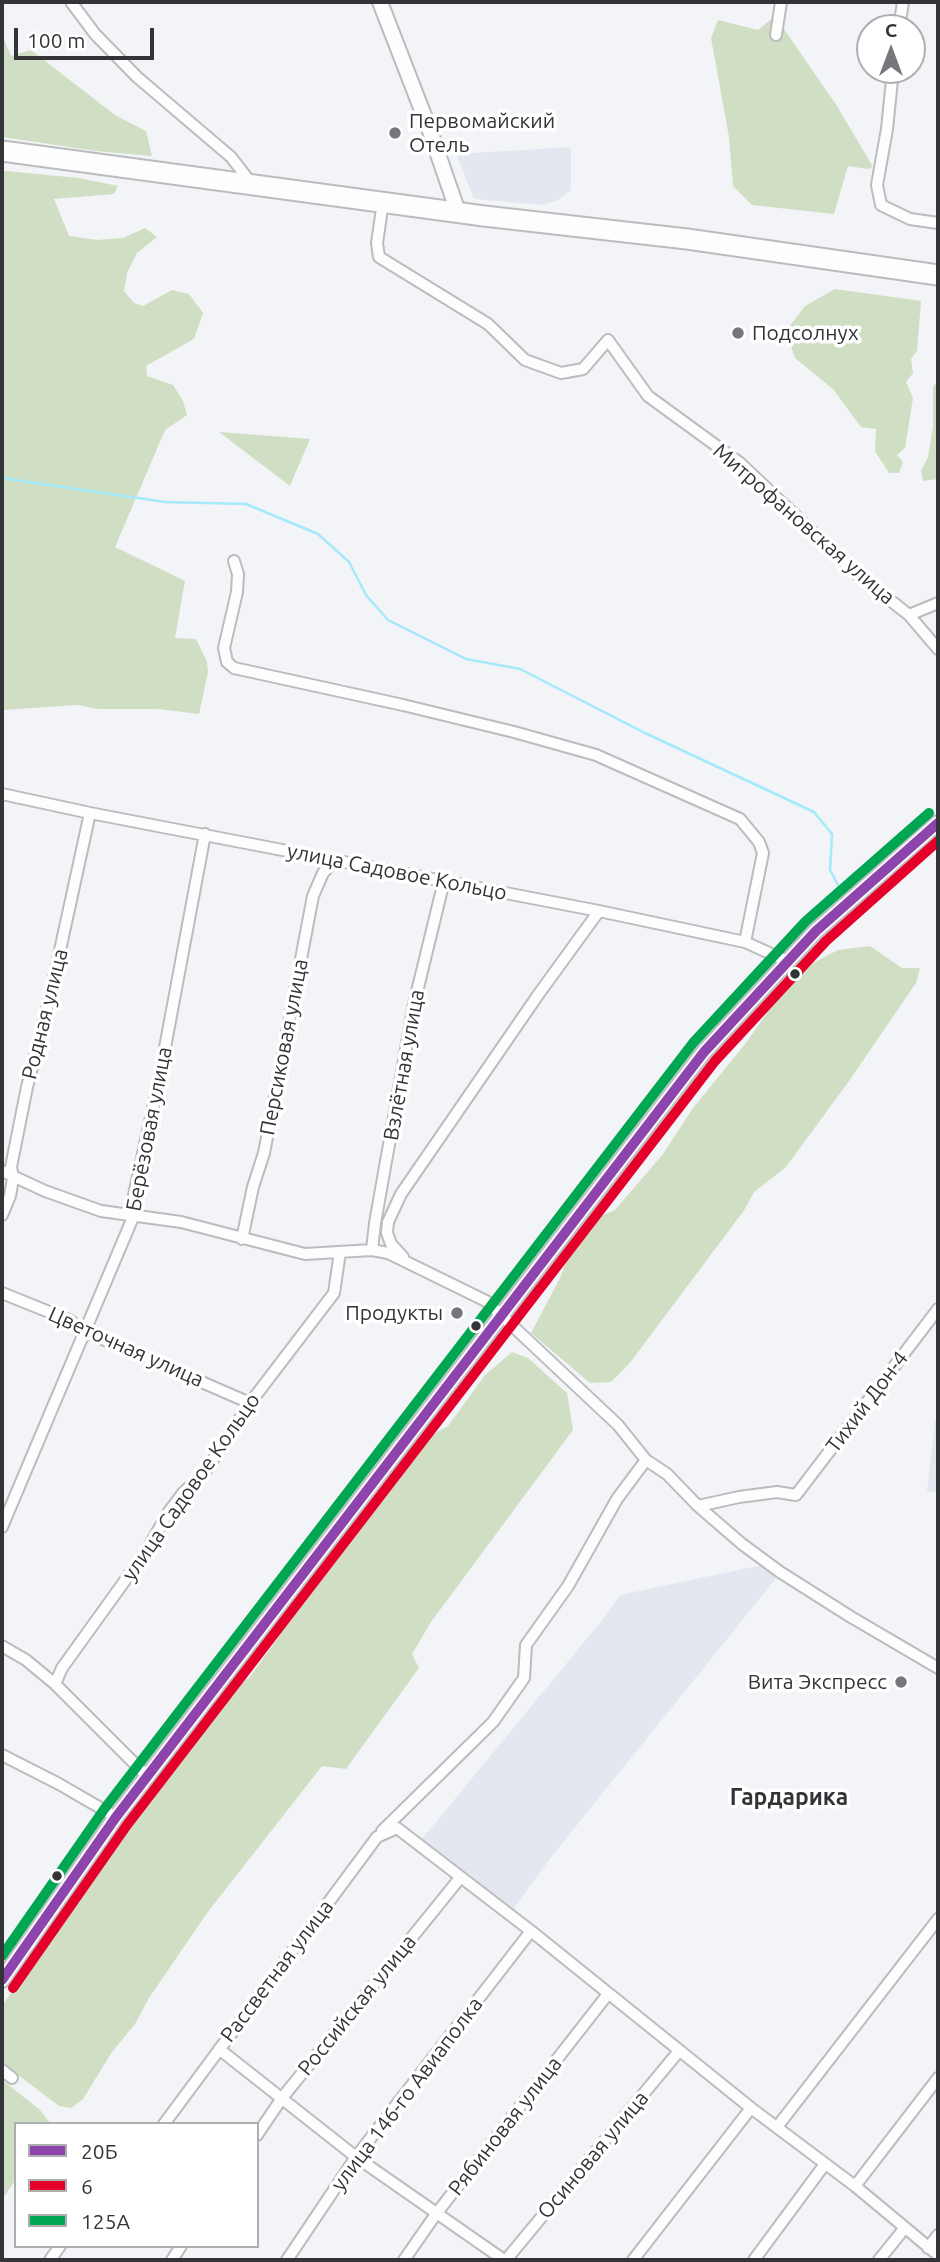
<!DOCTYPE html>
<meta charset="utf-8">
<style>
body{margin:0}
#map{position:relative;width:940px;height:2262px;overflow:hidden;background:#f2f4f7;font-family:Ubuntu,sans-serif}
canvas{display:block}
.frame{position:absolute;inset:0;border:4px solid #333437;pointer-events:none}
.legend{position:absolute;left:14px;top:2122px;width:245px;height:126px;box-sizing:border-box;background:#fff;border:2px solid #adaeaf;margin:0;padding:9px 12px;list-style:none;font-size:21px;color:#333437}
.legend li{display:flex;align-items:center;gap:14px;height:35px}
.legend b{width:35px;border:2px solid #adaeaf}
.north{position:absolute;left:856px;top:14px;width:70px;height:70px;box-sizing:border-box;background:#fff;border:2px solid #adaeaf;border-radius:50%;rotate:0deg;font-size:19px;font-weight:700;line-height:28px;text-align:center;color:#333437}
.north::after{content:'';display:block;margin:auto;width:24px;height:32px;background:#76777a;clip-path:polygon(50% 0,100% 100%,50% 72%,0 100%)}
.scale{position:absolute;left:14px;top:28px;width:140px;height:32px;box-sizing:border-box;border:4px solid #333437;border-top:0;padding-left:9px;font-size:21px;line-height:24px;white-space:nowrap;color:#333437;-webkit-text-stroke:5px #fff;paint-order:stroke}
</style>
<div id="map">
<canvas width="940" height="2262"></canvas>
<div class="frame"></div>
<ul class="legend">
<li><b style="height:9px;background:#8e44ad"></b>20Б</li>
<li><b style="height:9px;background:#e4002b"></b>6</li>
<li><b style="height:9px;background:#00a651"></b>125А</li>
</ul>
<div class="north">С</div>
<div class="scale">100 m</div>
</div>
<script>
const c = document.querySelector('canvas').getContext('2d');
c.lineJoin = 'round';
function fillPath(path, color) {
  c.fillStyle = color;
  c.fill(path, 'evenodd');
}
function shape(rows) {
  const path = new Path2D();
  for (const r of rows) {
    path.moveTo(r[0], r[1]);
    for (let i = 2; i < r.length; i += 2) path.lineTo(r[i], r[i + 1]);
  }
  return path;
}
function strokePath(path, color, width, dash) {
  c.strokeStyle = color;
  c.lineWidth = width;
  c.lineCap = dash ? 'butt' : 'round';
  c.setLineDash(dash || []);
  c.stroke(path);
}
function drawText(font, color, halo, rows, align = 'center') {
  c.font = font + ' Ubuntu,sans-serif';
  c.lineWidth = 7;
  c.setLineDash([]);
  c.textBaseline = 'middle';
  c.strokeStyle = halo;
  c.fillStyle = color;
  for (const [text, x, y, turn = 0] of rows) {
    c.save();
    c.translate(x, y);
    c.rotate((+turn || 0) * Math.PI / 180);
    c.textAlign = isNaN(turn) ? turn : align;
    if (halo) c.strokeText(text, 0, 0);
    c.fillText(text, 0, 0);
    c.restore();
  }
}
fillPath(shape([
 [571,147,571,190,558,200,543,205,474,199,456,154],
 [935,1421,938,1421,938,1493,927,1491],
 [762,1565,777,1577,552,1856,513,1909,422,1839,603,1619,620,1595]
]), '#e3e8f0');
fillPath(shape([
 [775,16,837,106,873,167,868,169,848,166,834,214,752,205,733,186,729,137,711,38,718,20,758,30],
 [2,34,11,56,31,50,115,115,146,131,152,156,96,151,2,137],
 [6,171,79,178,118,186,114,194,54,199,69,236,97,240,123,238,145,228,157,237,137,253,127,273,124,291,134,303,143,306,172,290,189,294,203,313,194,339,146,366,147,376,173,385,183,401,187,415,165,430,115,547,185,581,175,638,196,639,207,662,208,672,199,714,158,709,97,709,78,705,2,710,2,172],
 [835,289,921,301,917,351,911,359,913,373,906,382,913,398,905,448,897,455,903,462,899,473,889,473,875,451,876,429,861,427,833,389,795,358,786,331,805,306],
 [938,382,938,479,923,481,921,471,928,457,933,427,933,386],
 [219,432,310,439,290,486],
 [870,946,902,968,920,968,916,983,849,1081,786,1167,754,1192,745,1209,629,1364,611,1382,590,1383,531,1333,560,1278,574,1242,588,1221,615,1210,663,1154,693,1108,746,1043,781,993,811,964,838,950],
 [512,1352,528,1358,567,1393,573,1430,431,1622,412,1654,419,1668,346,1769,322,1766,207,1913,149,1998,135,2024,112,2052,83,2099,71,2108,59,2106,2,2063,2,2006,67,1911,91,1881,98,1859,137,1819,142,1805,160,1787,162,1776,173,1757,221,1693,249,1678,278,1638,305,1584,344,1531,373,1513,388,1483,424,1439,448,1426,485,1375],
 [2,2080,39,2109,51,2124,16,2124,16,2179,2,2200]
]), '#d0dfc3');
strokePath(shape([
 [2,475,8,479,165,502,246,504,318,534,349,562,366,595,388,620,466,659,520,669,645,733,814,812,832,834,830,870,840,889]
]), '#a4eafb', 2.5);
const street = shape([
 [71,2,95,34,137,77,231,157,251,183],
 [899,28,903,2],
 [776,35,781,2],
 [893,70,887,129,877,185,881,205,910,219,938,223],
 [383,202,377,243,379,257,488,324,525,360,561,373,583,369,608,340,648,396,740,463,857,574,909,615,938,649],
 [234,561,238,574,237,592,224,648,227,662,234,668,403,705,514,732,596,755,740,819,759,842,763,853,745,942],
 [909,615,938,603],
 [2,794,90,813,599,911,745,942,789,962],
 [2,1171,45,1191,101,1211,181,1222,305,1254,372,1250,388,1253,486,1301,618,1425,646,1460,667,1474,698,1506,742,1544,780,1572,851,1617,938,1668],
 [2,1215,10,1196,13,1178,11,1167,27,1087,50,996,90,813],
 [242,1239,253,1187,264,1153,313,896,323,873,335,860],
 [372,1250,375,1223,414,1004,444,881],
 [403,1257,391,1244,387,1233,388,1222,401,1194,538,995,599,911],
 [2,1293,69,1320,84,1331,250,1403],
 [698,1506,739,1497,777,1492,796,1495,938,1309],
 [2,1527,134,1215,134,1195,158,1085,205,834],
 [2,1646,26,1660,55,1684,148,1777],
 [55,1684,62,1668,147,1550,168,1513,183,1493,203,1475,250,1403,334,1293,340,1252],
 [2,1755,59,1784,116,1817],
 [382,1831,493,1722,524,1678,526,1645,568,1586,617,1499,646,1460],
 [219,2049,356,2157,504,2260],
 [2,2070,12,2078],
 [164,2124,377,1837,397,1828,531,1931,751,2108,855,2186,938,2255],
 [777,2127,938,1919],
 [257,2135,282,2098,460,1878],
 [855,2186,938,2078],
 [928,2248,938,2235],
 [50,2260,60,2246],
 [172,2260,181,2246],
 [287,2260,356,2157,531,1931],
 [404,2260,436,2214,608,1994],
 [506,2260,679,2051],
 [633,2260,751,2108],
 [754,2260,825,2164],
 [879,2260,904,2229]
]);
const secondary = shape([
 [380,2,430,131,458,212],
 [2,1980,116,1817,704,1052,816,931,938,823]
]);
const highway = shape([
 [2,151,484,216,687,239,938,275]
]);
strokePath(street, '#babcbe', 14);
strokePath(secondary, '#babcbe', 18);
strokePath(highway, '#babcbe', 23);
strokePath(street, '#fdfdfe', 10);
strokePath(secondary, '#fdfdfe', 14);
strokePath(highway, '#fdfdfe', 19);
strokePath(shape([
 [2,1980,116,1817,704,1052,816,931,938,823]
]), '#8e44ad', 10);
strokePath(shape([
 [13,1988,127,1825,715,1061,826,941,938,841]
]), '#e4002b', 10);
strokePath(shape([
 [2,1956,105,1808,693,1043,806,921,929,813]
]), '#00a651', 10);
for (const [x, y, r, color] of [
 [395,133,7,"#76777a"],
 [738,333,7,"#76777a"],
 [795,974,6,"#333437"],
 [457,1313,7,"#76777a"],
 [476,1326,6,"#333437"],
 [901,1682,7,"#76777a"],
 [57,1876,6,"#333437"]
]) {
  const dot = new Path2D();
  dot.arc(x, y, r, 0, 2 * Math.PI);
  c.fillStyle = color;
  c.fill(dot);
  strokePath(dot, '#fff', 2.5);
}
drawText('21px', '#333437', '#fff', [
 ["Первомайский",409,121],
 ["Отель",409,145],
 ["Подсолнух",752,333],
 ["Продукты",443,1313,"right"],
 ["Вита Экспресс",887,1682,"right"]
], 'left');
drawText('21px', '#333437', '#fff', [
 ["Митрофановская улица",804,524,41],
 ["улица Садовое Кольцо",397,872,11],
 ["Родная улица",45,1014,-76],
 ["Персиковая улица",284,1047,-79],
 ["Взлётная улица",404,1065,-80],
 ["Берёзовая улица",149,1129,-79],
 ["Цветочная улица",126,1347,24],
 ["Тихий Дон-4",867,1402,-53],
 ["улица Садовое Кольцо",191,1487,-55],
 ["Рассветная улица",277,1971,-53],
 ["Российская улица",357,2005,-51],
 ["улица 146-го Авиаполка",407,2094,-53],
 ["Рябиновая улица",505,2126,-52],
 ["Осиновая улица",593,2155,-50]
]);
drawText('bold 23px', '#333437', '#fff', [
 ["Гардарика",789,1797]
]);
</script>
